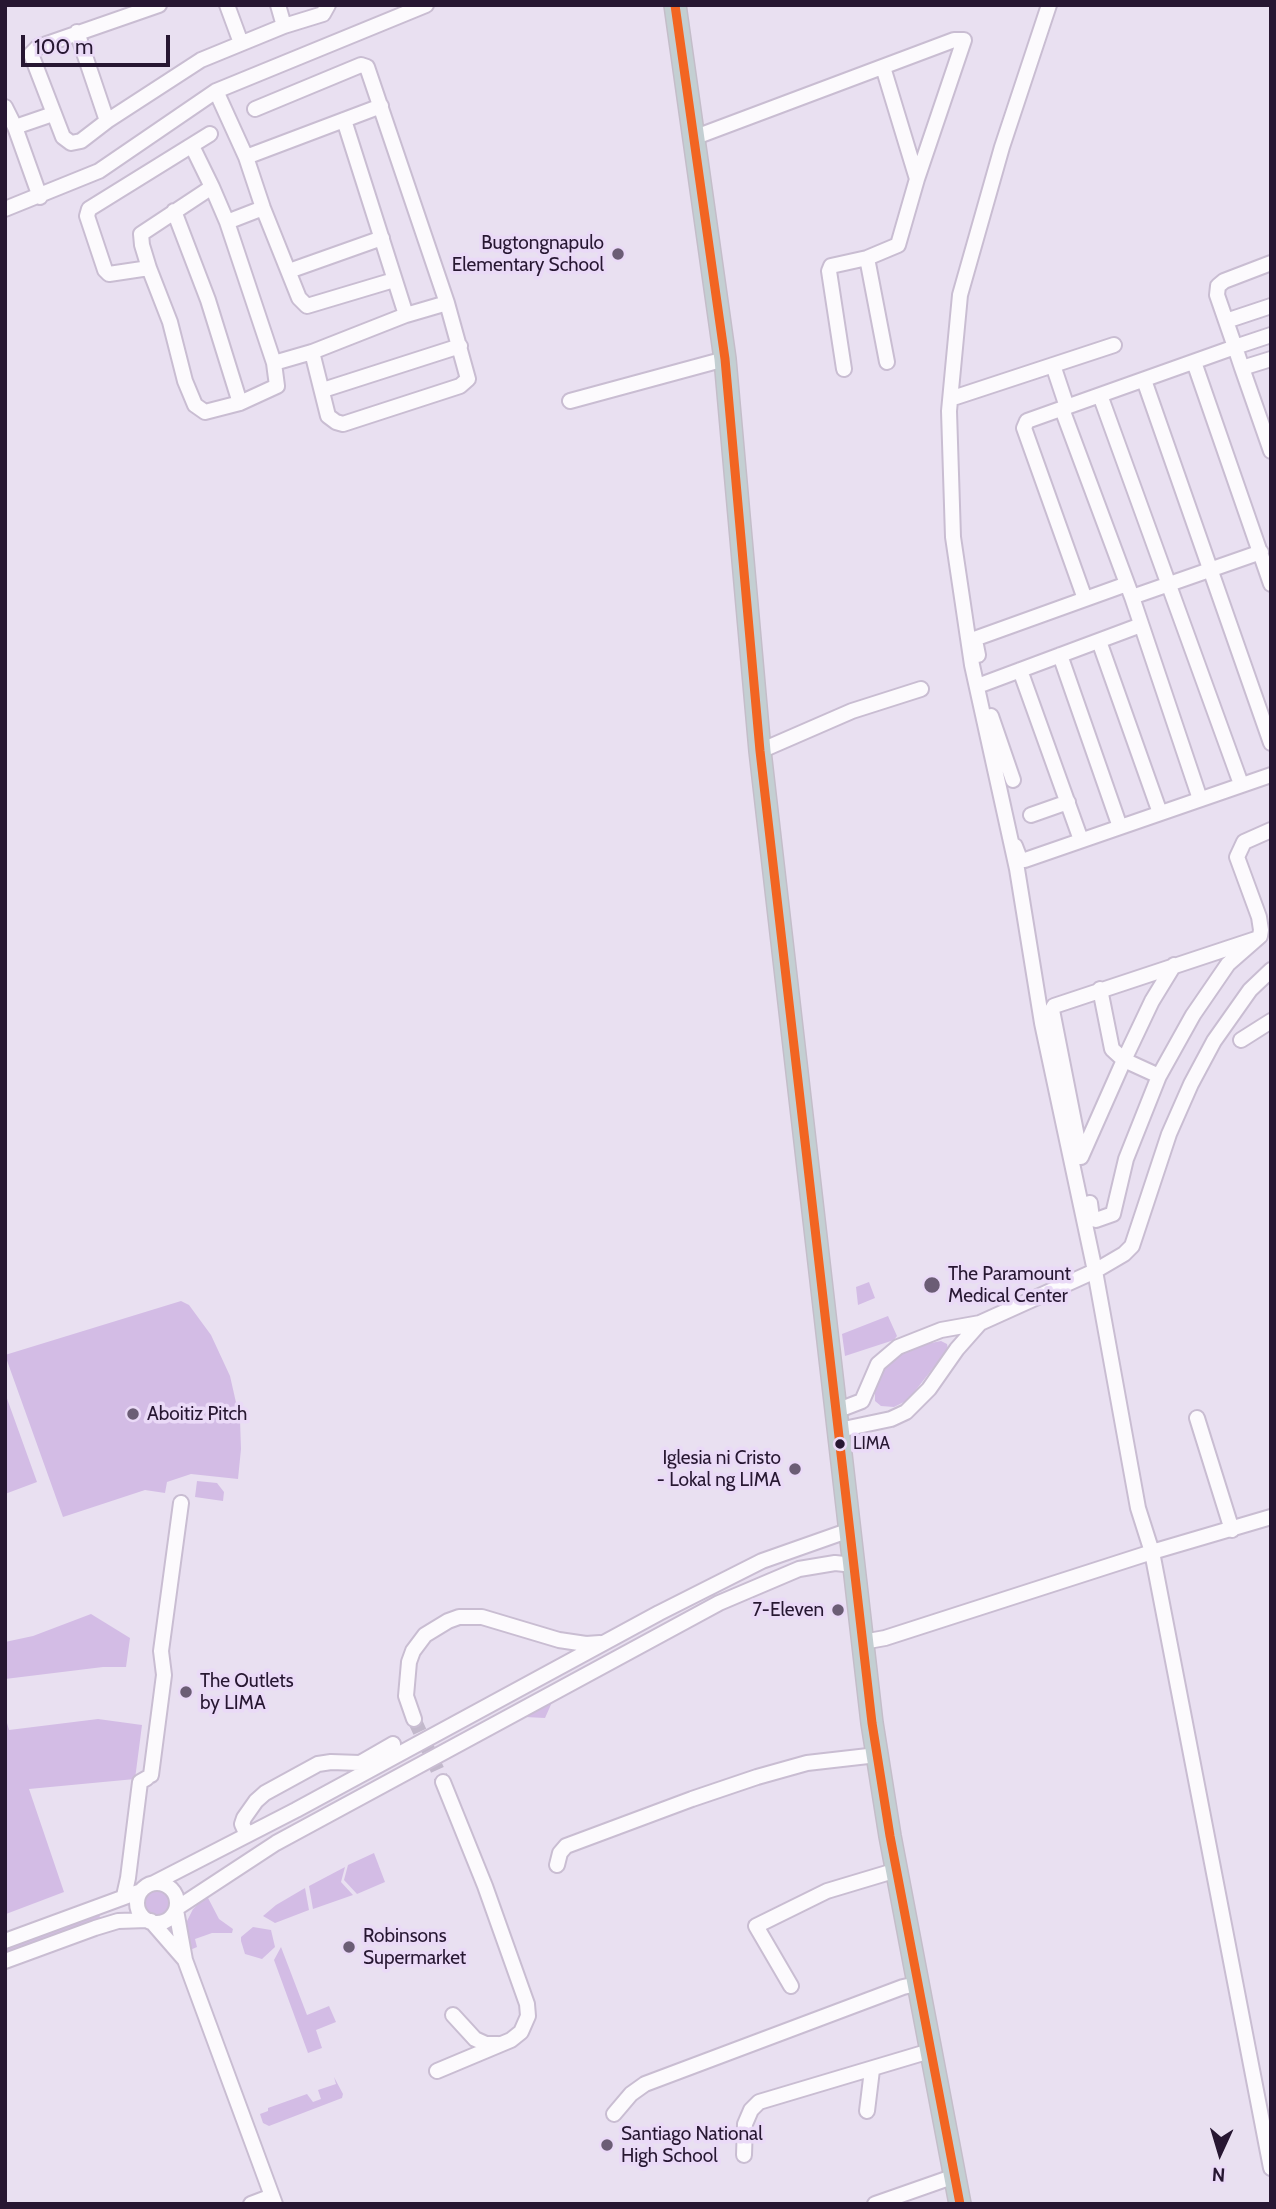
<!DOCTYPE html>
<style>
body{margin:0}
#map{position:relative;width:1276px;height:2209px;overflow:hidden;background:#e9e0f1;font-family:Cabin,sans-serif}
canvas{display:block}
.frame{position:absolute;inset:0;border:7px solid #271732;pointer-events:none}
.north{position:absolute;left:1185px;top:2118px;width:70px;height:70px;-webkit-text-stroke:5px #eadaf7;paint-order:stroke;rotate:184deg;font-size:19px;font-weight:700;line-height:28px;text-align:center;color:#271732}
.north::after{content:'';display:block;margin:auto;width:24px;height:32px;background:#271732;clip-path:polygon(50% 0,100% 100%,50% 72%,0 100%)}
.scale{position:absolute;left:21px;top:35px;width:149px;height:32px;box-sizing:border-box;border:4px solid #271732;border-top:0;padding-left:9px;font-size:21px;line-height:24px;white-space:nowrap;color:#271732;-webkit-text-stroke:5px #eadaf7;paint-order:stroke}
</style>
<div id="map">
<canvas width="1276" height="2209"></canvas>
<div class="frame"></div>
<div class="north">N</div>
<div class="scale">100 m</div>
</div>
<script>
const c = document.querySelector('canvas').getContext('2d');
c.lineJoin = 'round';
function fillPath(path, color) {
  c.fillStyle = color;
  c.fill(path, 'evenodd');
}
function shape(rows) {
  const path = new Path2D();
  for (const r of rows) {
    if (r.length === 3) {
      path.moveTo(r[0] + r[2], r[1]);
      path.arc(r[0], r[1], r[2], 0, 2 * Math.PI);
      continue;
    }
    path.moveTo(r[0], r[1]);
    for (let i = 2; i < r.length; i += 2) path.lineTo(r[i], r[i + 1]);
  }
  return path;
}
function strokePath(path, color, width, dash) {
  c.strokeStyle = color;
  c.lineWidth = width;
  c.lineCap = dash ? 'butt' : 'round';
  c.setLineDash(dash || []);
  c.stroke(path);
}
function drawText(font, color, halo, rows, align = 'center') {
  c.font = font + ' Cabin,sans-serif';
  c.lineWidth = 7;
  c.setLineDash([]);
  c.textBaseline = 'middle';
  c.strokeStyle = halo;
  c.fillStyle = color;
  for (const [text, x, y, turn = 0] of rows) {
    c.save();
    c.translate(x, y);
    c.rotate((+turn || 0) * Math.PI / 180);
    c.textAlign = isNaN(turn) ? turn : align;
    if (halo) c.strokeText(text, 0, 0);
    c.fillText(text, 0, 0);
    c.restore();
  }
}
fillPath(shape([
 [869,1282,875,1298,858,1305,856,1287],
 [181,1301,189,1305,211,1335,230,1376,240,1420,241,1449,238,1479,191,1474,167,1482,165,1493,145,1490,63,1517,5,1355],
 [888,1316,897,1336,894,1340,845,1356,842,1334],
 [941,1341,947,1344,948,1349,908,1400,894,1407,881,1406,875,1401,875,1388,883,1368,898,1354,916,1346],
 [5,1393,37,1482,5,1494],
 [197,1481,217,1483,224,1492,223,1501,195,1497],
 [91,1614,130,1638,126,1667,103,1667,5,1679,5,1642,33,1636],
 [553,1700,545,1718,525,1717,525,1714],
 [5,1716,9,1730,98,1719,142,1725,135,1779,29,1789,64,1892,6,1914],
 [374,1853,385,1882,357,1894,344,1880,348,1865],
 [345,1867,341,1882,353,1895,313,1909,309,1886],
 [305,1888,309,1910,275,1923,263,1916,276,1905],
 [157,1903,12],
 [207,1896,219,1919,233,1929,232,1933,212,1933,195,1939,197,1947,190,1950,185,1932,186,1923,193,1909],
 [98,1912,101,1920,5,1955,5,1947],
 [253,1927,271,1930,275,1947,262,1959,245,1954,241,1941,241,1937],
 [281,1947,307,2015,329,2006,336,2022,316,2030,322,2048,308,2053,274,1960],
 [334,2077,343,2094,342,2098,269,2126,263,2123,260,2114,268,2111,268,2108,307,2094,313,2102,321,2099,318,2090,336,2084]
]), '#d3bce5');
strokePath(shape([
 [414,1719,443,1782]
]), '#c2b8cb', 14, [14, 7]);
const minor = shape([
 [159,5,38,47,31,54,63,137,71,143,81,141,107,121,201,60,284,26,323,14,328,5],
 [227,5,241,43],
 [278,5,284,26],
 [1049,5,1002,147,960,295,949,411,953,537,972,665,1017,869,1042,1023,1095,1271,1138,1508,1152,1552,1271,2168],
 [77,32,107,121],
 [883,67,917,179],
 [216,91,246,157,263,208,299,298,307,306,394,280],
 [5,107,15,127,40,197],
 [255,109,361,65,367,67,447,303,468,379,460,386,343,424,336,422,328,416,312,352],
 [344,120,406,315],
 [15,127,53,114],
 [693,138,954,40,964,40,917,179,898,245,867,258,831,266,829,271,844,369],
 [192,146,212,187],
 [246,157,381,106],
 [212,187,227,222,274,363,277,386,240,403,205,412,195,405,185,381,170,322,149,268,142,245,141,234,212,187],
 [5,209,99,171,216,91,426,5],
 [174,211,208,300,240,403],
 [227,222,263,208],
 [867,258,887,362],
 [149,268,109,274,105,270,87,216,89,209,210,134],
 [289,271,382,238],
 [1226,321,1271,306],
 [1271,335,1235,347,1242,368,1271,359],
 [1194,362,1271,584],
 [274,363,312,352,406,315,447,303],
 [1053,365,1067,407],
 [1242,368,1271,451],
 [1144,380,1271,743],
 [323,390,460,346],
 [1100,395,1241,784],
 [956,397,1114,345],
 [570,401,725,359],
 [1062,409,1132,597,1200,799],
 [1132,597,1261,552],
 [1085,599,1024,428,1027,421,1235,347,1217,295,1218,286,1224,281,1271,263],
 [1099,641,1160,813],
 [978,655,975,640,977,638,1127,584],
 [1060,655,1120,827],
 [1020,670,1081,840],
 [983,684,1141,625],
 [991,716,1013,780],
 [760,751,852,711,921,689],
 [1031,815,1068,802],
 [1015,846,1020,859,1025,860,1271,775],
 [1100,989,1112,1049,1124,1060,1159,1076],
 [1241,1040,1271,1021],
 [1080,1152,1052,1010,1054,1006,1256,939],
 [1081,1157,1124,1060,1152,1001,1174,965],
 [1090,1203,1092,1218,1096,1220,1113,1214,1126,1159,1159,1076,1193,1015,1228,964,1260,936,1261,930,1259,917,1237,857,1244,842,1271,830],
 [836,1411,862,1401,878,1364,898,1347,941,1330,980,1323,1095,1271,1124,1254,1132,1246,1169,1134,1191,1084,1214,1041,1250,990,1271,970],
 [1197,1418,1232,1530],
 [839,1430,891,1419,906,1412,929,1389,957,1349,980,1323],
 [863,1642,885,1638,1152,1552,1271,1517],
 [414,1719,406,1696,409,1662,413,1651,425,1635,448,1621,459,1617,482,1617,559,1640,586,1644,600,1643],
 [151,1775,164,1675,161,1651,181,1503],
 [247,1835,242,1824,244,1818,256,1801,265,1793,318,1764,331,1762,360,1763,393,1744],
 [557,1865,560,1853,566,1846,692,1799,757,1777,807,1763,877,1755],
 [154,1883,296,1810,659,1613,762,1561,850,1530],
 [157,1903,20],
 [124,1896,128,1878,140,1782,147,1778],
 [177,1908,276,1843,719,1603,799,1569,835,1563,854,1565],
 [176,1910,185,1960,275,2204],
 [151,1921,185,1960],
 [5,1941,141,1891],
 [5,1961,95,1928,118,1921,147,1920],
 [791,1986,756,1926,827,1891,897,1870],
 [453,2015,475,2039,486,2044,498,2044],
 [437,2071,511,2040,521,2032,528,2016,527,2004,485,1886,443,1782],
 [867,2111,872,2070],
 [614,2114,631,2094,645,2084,903,1987,917,1984],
 [744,2155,745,2124,751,2110,759,2102,930,2051],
 [251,2204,272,2196],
 [875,2204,955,2176]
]);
const highway = shape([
 [675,5,725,359,760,751,872,1723,890,1836,960,2204]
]);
strokePath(minor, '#c9bdd2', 18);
strokePath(highway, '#c4bdc9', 24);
strokePath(minor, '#fcfafd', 14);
strokePath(highway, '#c3cfd2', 21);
strokePath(shape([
 [675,5,725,359,760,751,872,1723,890,1836,960,2204]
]), '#f26522', 9);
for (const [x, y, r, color] of [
 [618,254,7,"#6b5d75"],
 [932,1285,9,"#6b5d75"],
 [133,1414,7,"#6b5d75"],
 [840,1444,6,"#271732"],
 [795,1469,7,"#6b5d75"],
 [838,1610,7,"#6b5d75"],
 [186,1692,7,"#6b5d75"],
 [349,1947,7,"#6b5d75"],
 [607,2145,7,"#6b5d75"]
]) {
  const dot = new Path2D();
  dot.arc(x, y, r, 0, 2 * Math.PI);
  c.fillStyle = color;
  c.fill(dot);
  strokePath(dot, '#eadaf7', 2.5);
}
drawText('17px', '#271732', '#eadaf7', [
 ["LIMA",853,1444]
], 'left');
drawText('19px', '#271732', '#eadaf7', [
 ["Bugtongnapulo",604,243,"right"],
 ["Elementary School",604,265,"right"],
 ["The Paramount",948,1274],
 ["Medical Center",948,1296],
 ["Aboitiz Pitch",147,1414],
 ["Iglesia ni Cristo",781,1458,"right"],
 ["- Lokal ng LIMA",781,1480,"right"],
 ["7-Eleven",824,1610,"right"],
 ["The Outlets",200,1681],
 ["by LIMA",200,1703],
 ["Robinsons",363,1936],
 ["Supermarket",363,1958],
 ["Santiago National",621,2134],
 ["High School",621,2156]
], 'left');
</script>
